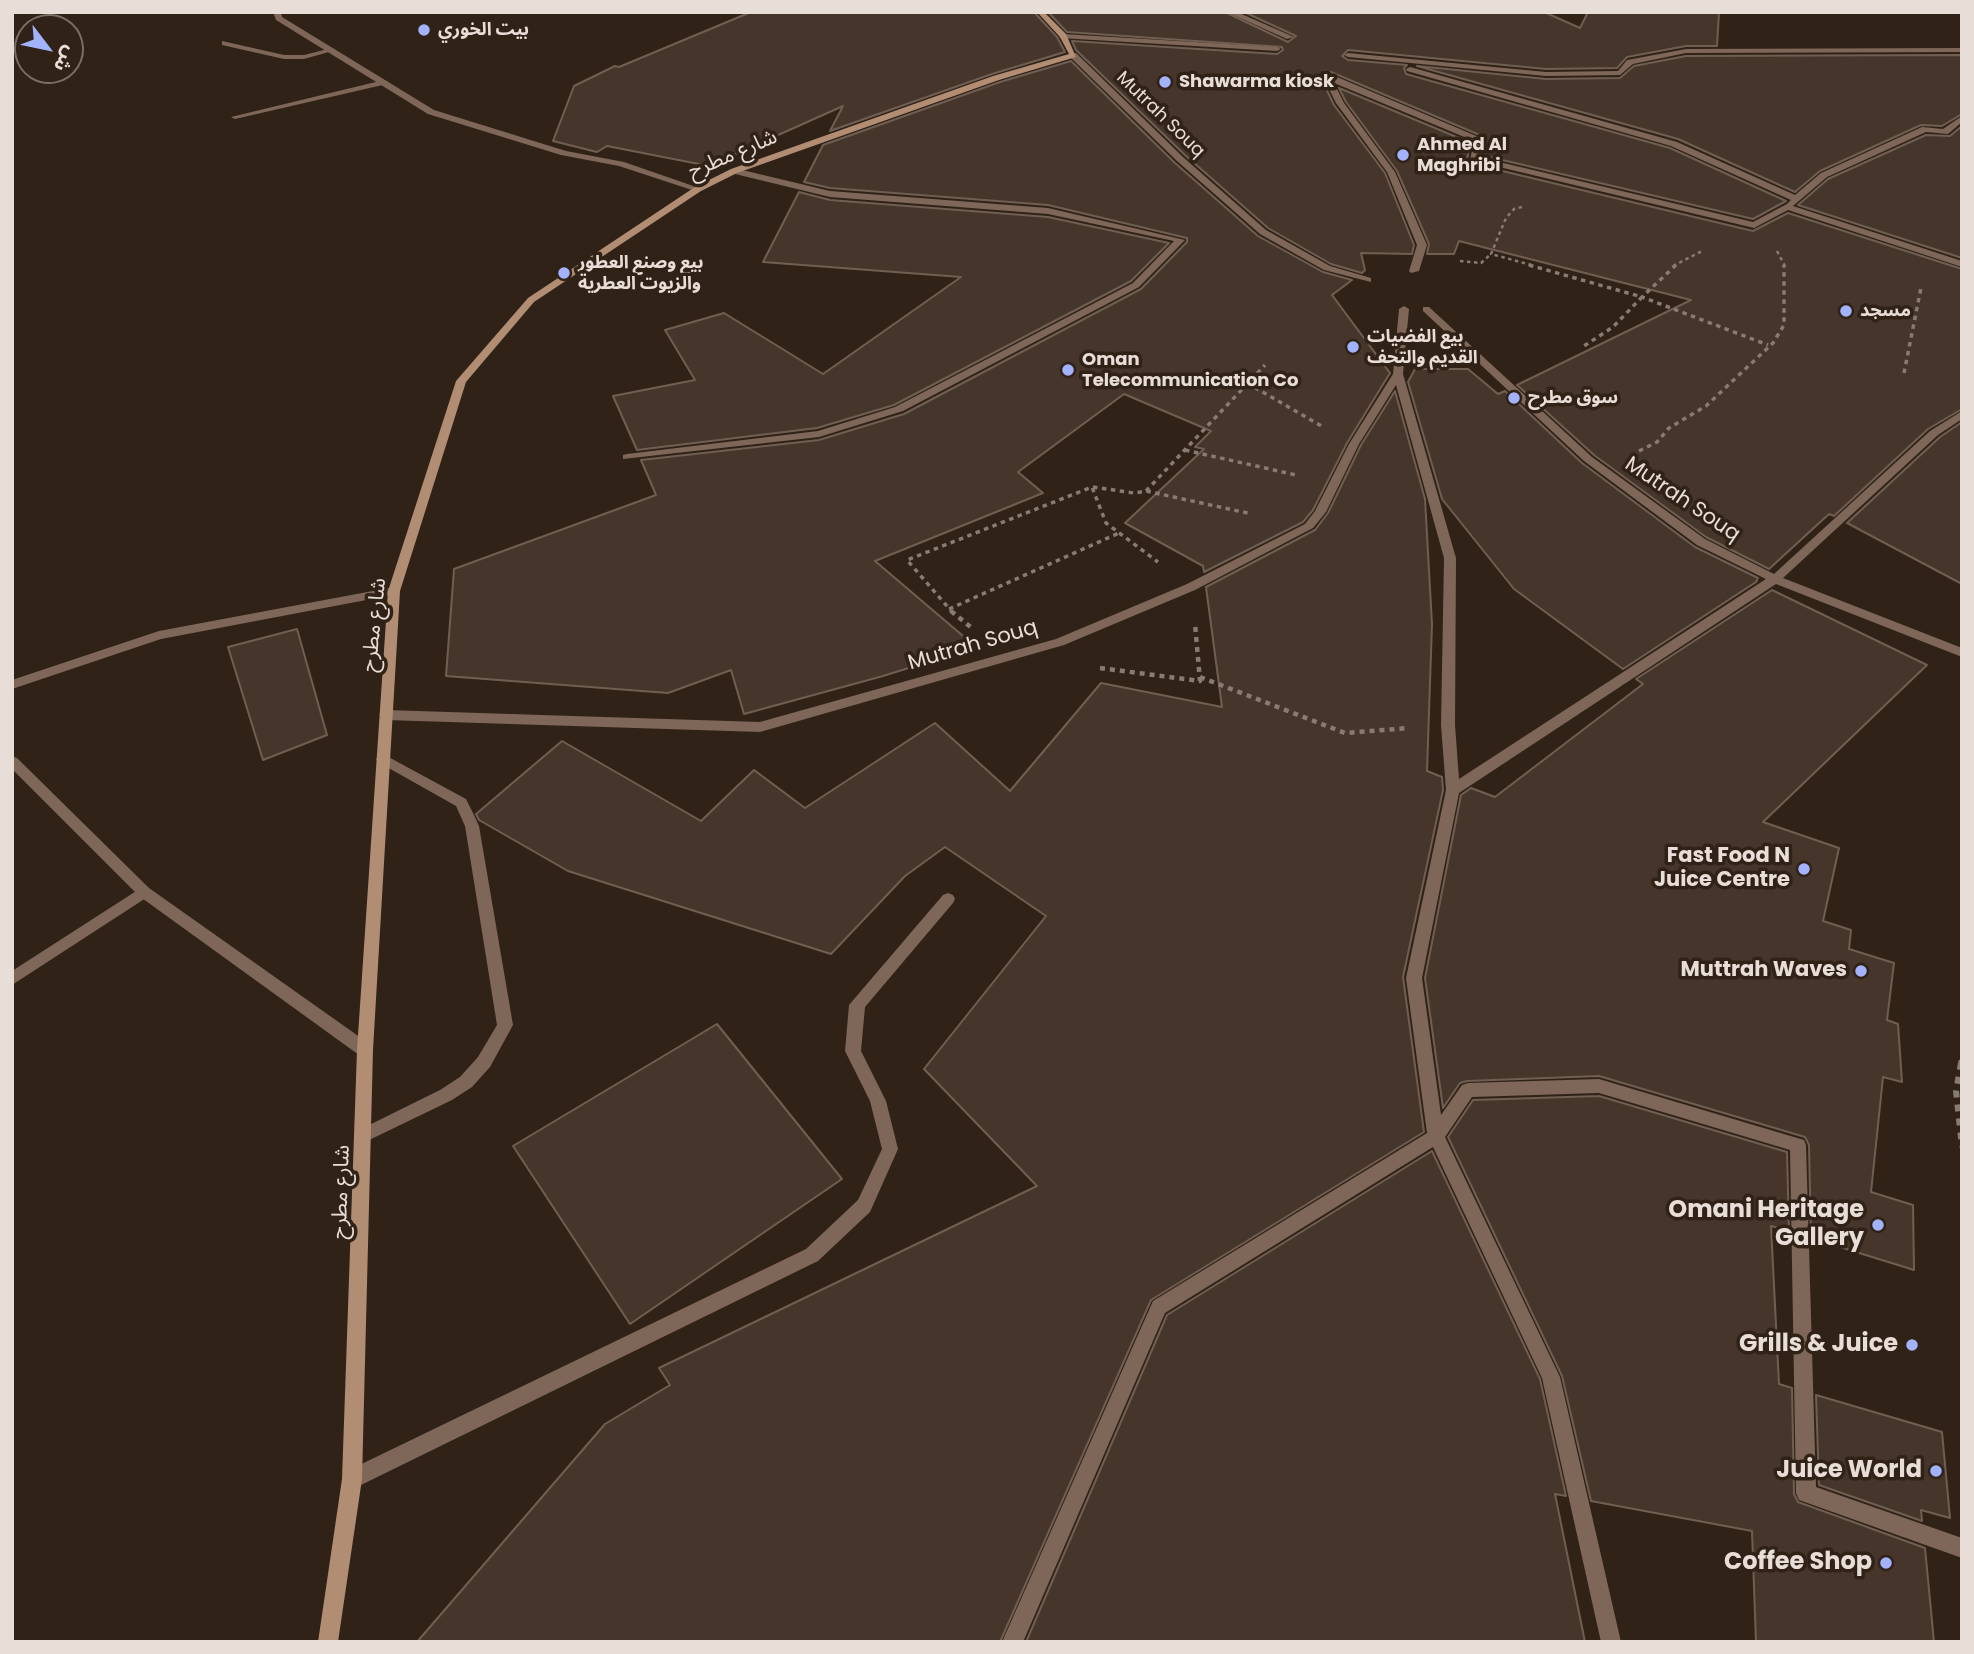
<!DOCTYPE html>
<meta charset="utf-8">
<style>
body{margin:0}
#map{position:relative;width:1974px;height:1654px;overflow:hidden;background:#302217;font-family:Poppins,"Noto Sans Arabic",sans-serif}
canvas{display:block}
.frame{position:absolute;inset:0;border:14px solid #e9ded7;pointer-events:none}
.north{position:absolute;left:14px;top:14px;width:70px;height:70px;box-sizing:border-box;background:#302217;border:2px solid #7a6d64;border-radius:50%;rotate:122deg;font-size:19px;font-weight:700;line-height:28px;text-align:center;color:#e9ded7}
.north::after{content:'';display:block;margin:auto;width:24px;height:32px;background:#a3b2fd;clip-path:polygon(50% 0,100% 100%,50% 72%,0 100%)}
</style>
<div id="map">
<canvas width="1974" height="1654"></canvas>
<div class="frame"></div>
<div class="north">ش</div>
</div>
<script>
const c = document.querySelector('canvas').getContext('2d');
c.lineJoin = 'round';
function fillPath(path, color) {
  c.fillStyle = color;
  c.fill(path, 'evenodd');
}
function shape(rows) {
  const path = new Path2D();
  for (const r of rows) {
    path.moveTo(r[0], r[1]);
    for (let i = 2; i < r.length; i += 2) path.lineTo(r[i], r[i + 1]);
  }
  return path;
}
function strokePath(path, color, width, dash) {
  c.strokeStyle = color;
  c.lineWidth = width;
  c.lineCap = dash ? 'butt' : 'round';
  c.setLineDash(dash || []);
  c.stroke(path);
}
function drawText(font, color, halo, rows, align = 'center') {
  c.font = font + ' Poppins,"Noto Sans Arabic",sans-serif';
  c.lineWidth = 7;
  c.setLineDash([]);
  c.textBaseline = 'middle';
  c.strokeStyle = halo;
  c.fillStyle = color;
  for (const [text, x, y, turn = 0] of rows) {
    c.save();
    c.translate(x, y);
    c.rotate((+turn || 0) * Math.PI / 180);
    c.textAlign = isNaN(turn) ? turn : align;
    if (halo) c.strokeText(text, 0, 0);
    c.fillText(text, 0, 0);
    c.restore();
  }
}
const building = shape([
 [751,12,1034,12,1057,37,1065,52,992,74,830,131,843,106,709,166,607,146,597,152,553,141,574,86,615,66,619,67,751,12],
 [1048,12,1225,12,1288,42,1296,36,1244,12,1544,12,1580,28,1588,12,1719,12,1717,46,1686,46,1627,57,1617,68,1546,69,1348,50,1342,56,1348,60,1407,65,1404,68,1406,74,1670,148,1786,201,1753,219,1481,155,1482,136,1331,72,1324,71,1321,78,1334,105,1385,173,1414,245,1412,254,1361,253,1365,270,1362,273,1331,264,1268,228,1185,155,1076,50,1072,41,1277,54,1283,50,1282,47,1067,32,1048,12],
 [1962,55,1962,114,1942,126,1921,125,1820,171,1795,192,1678,139,1417,66,1546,79,1620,78,1634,66,1686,56,1962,55],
 [1071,61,1175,163,1258,236,1323,272,1352,280,1332,295,1390,373,1347,443,1313,510,1303,522,1204,572,1203,566,1125,523,1204,449,1195,447,1211,431,1124,394,1018,472,1043,493,875,561,976,647,883,676,744,714,731,670,668,693,446,676,454,569,656,495,641,460,819,440,904,414,1141,289,1187,242,1187,238,1048,205,830,188,804,182,823,145,1000,82,1071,61],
 [1339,88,1471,143,1467,159,1469,163,1753,231,1788,213,1962,269,1962,409,1928,429,1834,516,1829,514,1769,569,1706,537,1594,455,1517,385,1691,300,1459,241,1454,254,1427,254,1429,244,1397,171,1346,102,1339,88],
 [1962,126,1962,258,1798,205,1828,179,1926,135,1950,136,1962,126],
 [799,192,830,200,1048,217,1169,243,1131,281,894,405,817,428,637,450,613,396,695,380,665,330,724,313,823,374,961,277,763,262,799,192],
 [1415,369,1468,369,1498,394,1505,391,1582,463,1695,547,1758,578,1756,582,1623,669,1514,589,1442,499,1408,382,1415,369],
 [1395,391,1425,499,1432,624,1427,771,1442,777,1443,790,1403,977,1424,1132,1151,1300,1000,1642,417,1642,605,1424,670,1385,659,1368,1037,1186,924,1069,1046,916,945,847,905,876,831,954,568,871,479,820,476,814,562,741,701,821,754,770,805,808,935,723,1010,791,1101,683,1222,707,1206,587,1315,530,1328,513,1361,445,1395,391],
 [1962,422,1962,584,1847,523,1940,437,1962,422],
 [1772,590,1927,665,1763,822,1839,848,1823,921,1851,930,1849,949,1894,963,1887,1020,1898,1024,1902,1082,1883,1077,1871,1192,1913,1205,1914,1270,1811,1238,1809,1145,1805,1137,1599,1076,1467,1081,1460,1083,1443,1108,1425,978,1461,795,1471,788,1495,797,1643,684,1636,679,1772,590],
 [297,629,327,735,263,760,228,647,297,629],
 [717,1024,842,1179,630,1324,513,1146,717,1024],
 [1599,1096,1787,1152,1789,1231,1771,1226,1779,1384,1792,1388,1794,1494,1798,1502,1925,1548,1934,1642,1756,1642,1752,1531,1591,1501,1562,1376,1448,1137,1473,1100,1599,1096],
 [1432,1151,1540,1379,1566,1496,1555,1494,1585,1642,1026,1642,1167,1315,1432,1151],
 [1816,1395,1942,1432,1950,1518,1921,1510,1922,1521,1819,1485,1816,1395]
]);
fillPath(building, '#45352a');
strokePath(building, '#705e52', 2);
strokePath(shape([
 [1522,207,1514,209,1506,218,1491,254,1535,266],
 [1777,251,1785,266],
 [1460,261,1481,263,1491,254],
 [1673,266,1704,250]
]), '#877b72', 2.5, [3.5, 3.5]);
strokePath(shape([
 [1529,265,1642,297,1613,327,1584,346],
 [1676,265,1642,297,1768,345],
 [1904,373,1921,288],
 [1247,383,1323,427],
 [1185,450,1296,475],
 [1639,451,1657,442,1669,428,1706,406,1773,343,1784,325,1784,265],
 [1093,487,1134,493,1146,491,1252,514],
 [1146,491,1265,365],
 [949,609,1119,533],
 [953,613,907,560,1092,487,1106,523,1158,562]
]), '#877b72', 3.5, [4.5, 4.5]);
strokePath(shape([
 [951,611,973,629],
 [1100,668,1200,681,1195,624],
 [1200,677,1345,733,1409,728],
 [1960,1065,1962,1055]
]), '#877b72', 4.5, [5, 5]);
strokePath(shape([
 [1961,1063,1956,1091,1962,1147]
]), '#877b72', 6, [7, 7]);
fillPath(shape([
 [222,41,284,55,304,55,332,48,336,50,304,59,284,59,222,45,222,41],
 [384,80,388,82,387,84,235,119,231,117,384,80],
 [383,754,466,799,473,813,479,826,513,1025,490,1067,472,1087,452,1100,363,1143,357,1141,355,1136,357,1131,440,1090,460,1077,478,1057,497,1025,465,826,456,806,378,762,376,759,378,756,383,754],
 [144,886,149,888,151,892,149,896,12,985,12,971,144,886],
 [948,893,953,895,955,899,953,903,865,1007,861,1051,886,1101,898,1149,870,1212,818,1261,359,1486,352,1489,345,1486,342,1479,345,1472,806,1249,858,1200,882,1149,870,1101,845,1051,849,1005,943,895,948,893]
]), '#7e6758');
fillPath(shape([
 [1227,12,1237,12,1294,37,1287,39,1227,12],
 [1063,34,1277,47,1281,49,1277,51,1060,38,1059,36,1063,34],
 [1962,48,1962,52,1686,53,1633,64,1620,75,1546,76,1348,57,1344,55,1348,53,1546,72,1618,71,1627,60,1686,49,1962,48],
 [1070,53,1076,53,1183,157,1266,230,1330,266,1371,278,1371,282,1324,270,1260,234,1177,161,1070,57,1070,53],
 [1410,67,1677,142,1795,195,1821,173,1922,127,1943,129,1962,116,1962,122,1948,134,1926,132,1827,177,1793,206,1962,261,1962,267,1788,210,1754,228,1470,160,1474,141,1334,83,1344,103,1395,172,1427,245,1419,271,1411,273,1409,271,1417,245,1387,172,1336,103,1323,77,1324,74,1330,74,1481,138,1478,157,1753,222,1787,204,1791,200,1671,146,1407,71,1406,69,1410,67],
 [1404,306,1409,309,1403,374,1456,558,1455,725,1459,779,1766,579,1697,545,1584,461,1423,311,1423,307,1429,307,1592,457,1705,539,1774,574,1930,431,1962,411,1962,419,1938,435,1783,578,1962,648,1962,657,1776,584,1459,793,1422,978,1441,1115,1462,1085,1468,1083,1599,1079,1804,1140,1806,1145,1816,1487,1962,1538,1962,1558,1799,1500,1796,1493,1790,1150,1599,1093,1472,1097,1445,1137,1560,1377,1621,1642,1601,1642,1542,1378,1433,1147,1165,1313,1023,1642,1002,1642,1153,1301,1427,1133,1406,978,1446,790,1441,725,1444,558,1396,385,1359,444,1326,512,1313,528,1195,590,1064,645,760,732,386,720,379,715,386,710,760,722,1056,639,1187,584,1305,524,1315,511,1349,444,1393,374,1399,309,1404,306]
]), '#7e6758');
fillPath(shape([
 [273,12,281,12,282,17,434,110,566,151,624,162,702,189,698,192,619,166,561,155,428,114,276,20,273,12],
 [734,168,830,191,1048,208,1185,240,1139,287,903,411,819,437,623,459,623,455,627,454,818,431,895,407,1133,283,1174,241,1048,214,830,197,731,173,730,171,734,168],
 [394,587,398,588,400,591,398,594,161,639,12,689,12,680,159,631,394,587],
 [12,756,17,758,149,888,371,1045,373,1050,371,1055,365,1057,359,1055,139,896,12,769,12,756]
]), '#7e6758');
fillPath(shape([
 [1037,12,1044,12,1066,34,1076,57,999,80,737,173,701,191,534,302,466,382,400,591,373,1050,362,1479,338,1642,318,1642,342,1479,357,1050,388,591,456,381,528,298,695,187,731,169,993,76,1069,54,1060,37,1037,12]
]), '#b18d73');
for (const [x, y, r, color] of [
 [424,30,7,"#a3b2fd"],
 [1165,82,7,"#a3b2fd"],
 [1403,155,7,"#a3b2fd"],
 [564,273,7,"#a3b2fd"],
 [1846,311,7,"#a3b2fd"],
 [1353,347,7,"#a3b2fd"],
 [1068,370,7,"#a3b2fd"],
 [1514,398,7,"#a3b2fd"],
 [1804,869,7,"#a3b2fd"],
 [1861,971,7,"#a3b2fd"],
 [1878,1225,7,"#a3b2fd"],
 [1912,1345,7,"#a3b2fd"],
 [1936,1471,7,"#a3b2fd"],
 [1886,1563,7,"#a3b2fd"]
]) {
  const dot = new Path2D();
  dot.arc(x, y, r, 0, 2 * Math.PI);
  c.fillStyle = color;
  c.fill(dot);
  strokePath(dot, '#302217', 2.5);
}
drawText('bold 18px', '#e9ded7', '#302217', [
 ["بيت الخوري",438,30],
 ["Shawarma kiosk",1179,82],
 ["Ahmed Al",1417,145],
 ["Maghribi",1417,166],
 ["بيع وصنع العطور",578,263],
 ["والزيوت العطرية",578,284],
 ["مسجد",1860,311],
 ["بيع الفضيات",1367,337],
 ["القديم والتحف",1367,358],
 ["Oman",1082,360],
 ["Telecommunication Co",1082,381],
 ["سوق مطرح",1528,398]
], 'left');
drawText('18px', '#e9ded7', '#302217', [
 ["Mutrah Souq",1160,115,44]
]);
drawText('21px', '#e9ded7', '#302217', [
 ["شارع مطرح",733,155,-23],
 ["Mutrah Souq",1682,500,34],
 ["شارع مطرح",375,625,-84],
 ["Mutrah Souq",973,646,-16],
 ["شارع مطرح",342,1192,-88]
]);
drawText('bold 21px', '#e9ded7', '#302217', [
 ["Fast Food N",1790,857],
 ["Juice Centre",1790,881],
 ["Muttrah Waves",1847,971]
], 'right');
drawText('bold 24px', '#e9ded7', '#302217', [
 ["Omani Heritage",1864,1211],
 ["Gallery",1864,1239],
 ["Grills & Juice",1898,1345],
 ["Juice World",1922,1471],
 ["Coffee Shop",1872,1563]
], 'right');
</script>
